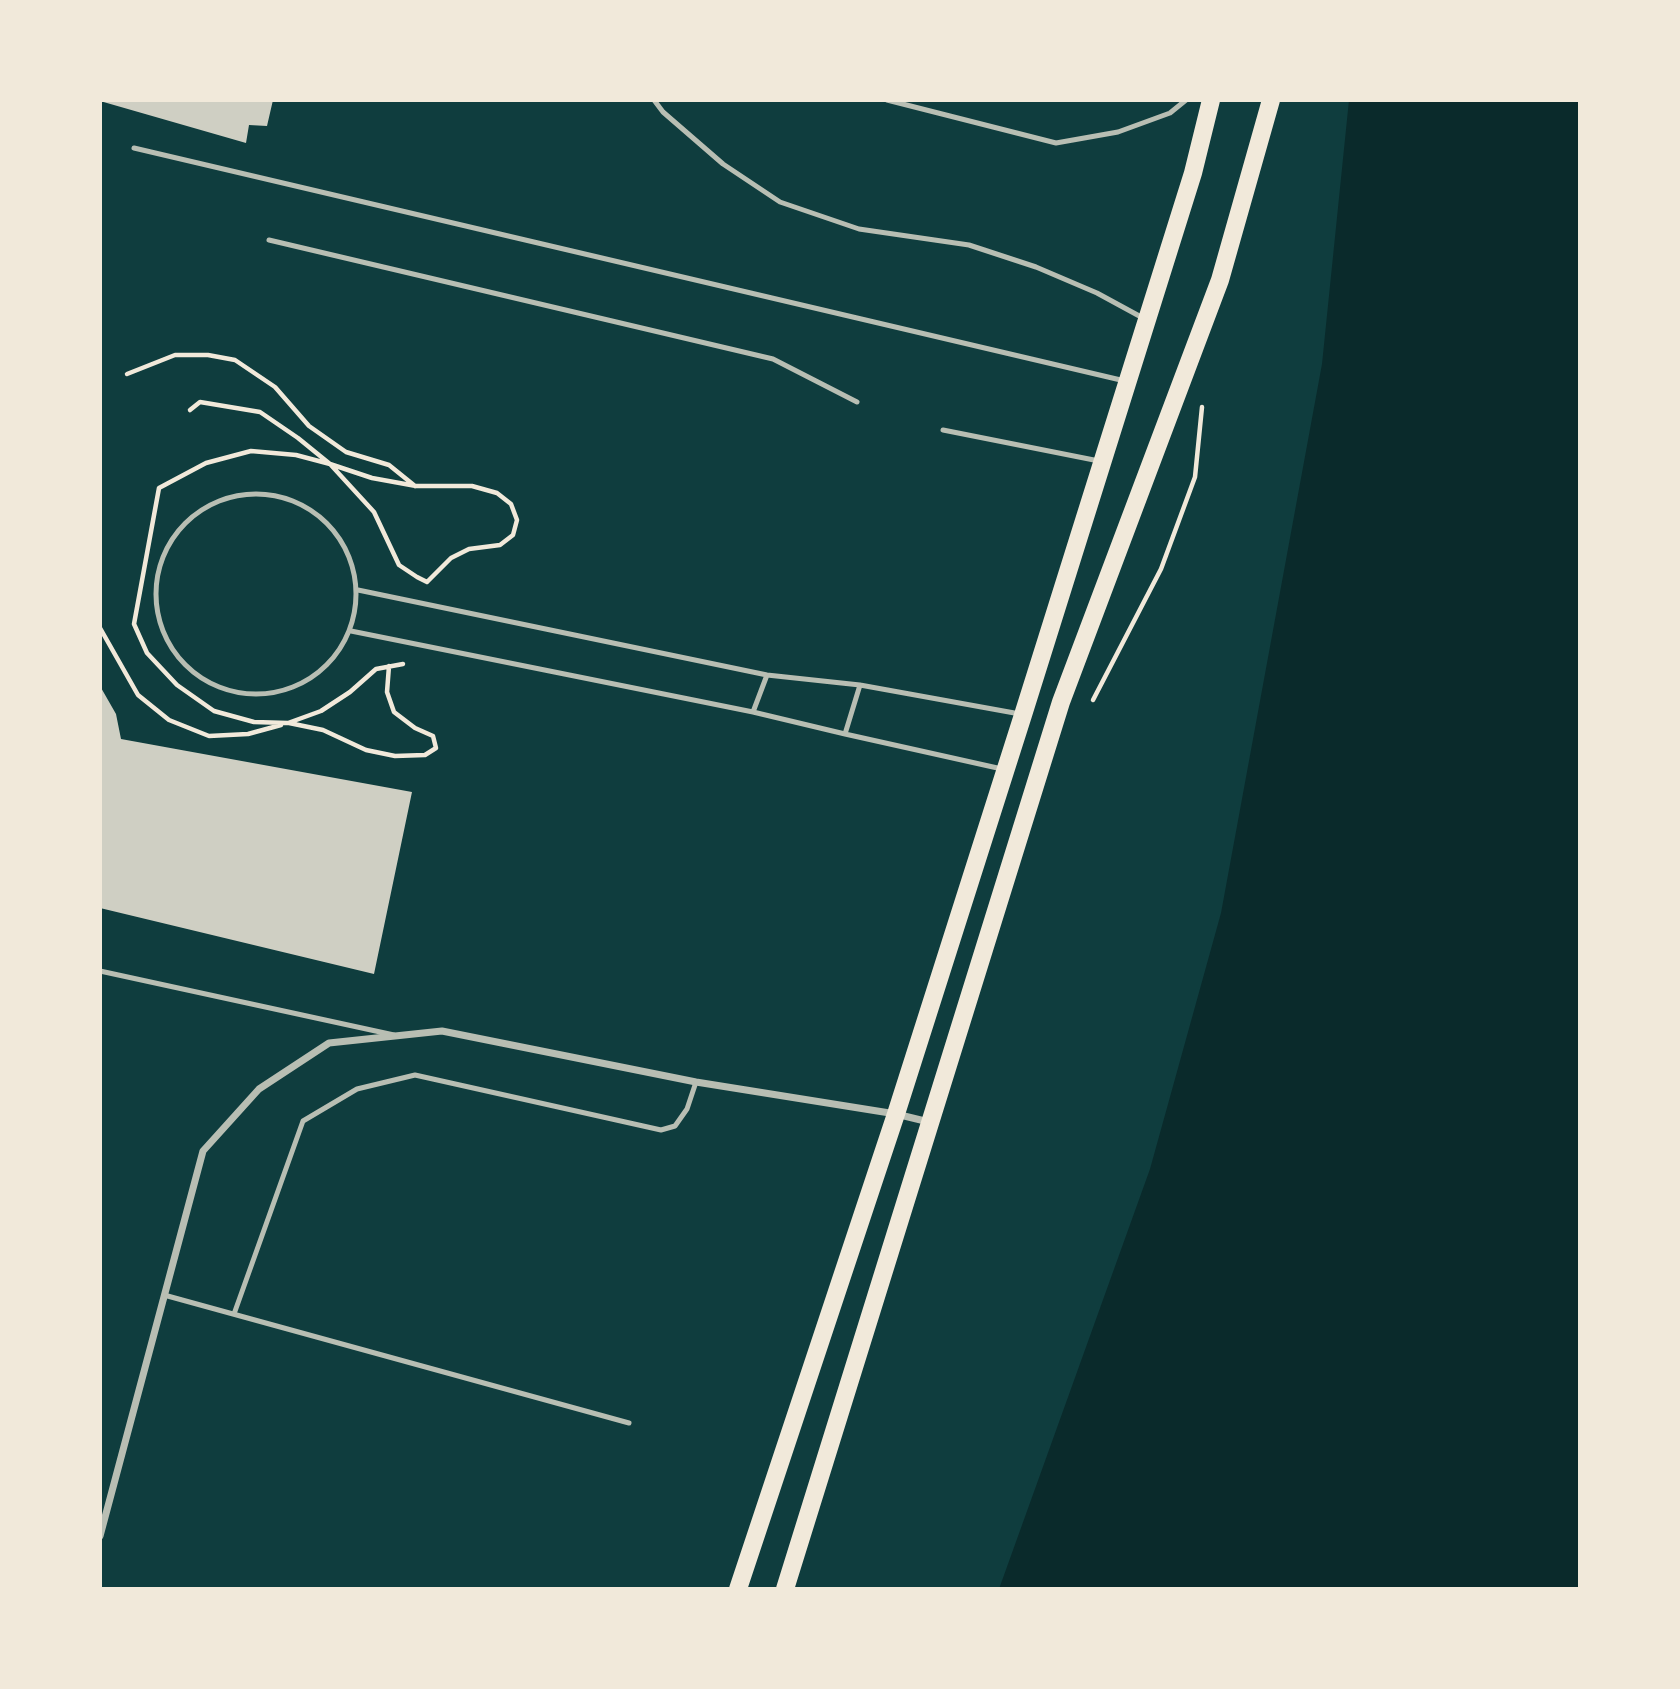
<!DOCTYPE html>
<style>
body{margin:0}
#map{position:relative;width:1680px;height:1689px;overflow:hidden;background:#0f3d3e;font-family:"PT Sans",sans-serif}
canvas{display:block}
.frame{position:absolute;inset:0;border:102px solid #f1e9da;pointer-events:none}
</style>
<div id="map">
<canvas width="1680" height="1689"></canvas>
<div class="frame"></div>
</div>
<script>
const c = document.querySelector('canvas').getContext('2d');
c.lineJoin = 'round';
function fillPath(path, color) {
  c.fillStyle = color;
  c.fill(path, 'evenodd');
}
function shape(rows) {
  const path = new Path2D();
  for (const r of rows) {
    if (r.length === 3) {
      path.moveTo(r[0] + r[2], r[1]);
      path.arc(r[0], r[1], r[2], 0, 2 * Math.PI);
      continue;
    }
    path.moveTo(r[0], r[1]);
    for (let i = 2; i < r.length; i += 2) path.lineTo(r[i], r[i + 1]);
  }
  return path;
}
function strokePath(path, color, width, dash) {
  c.strokeStyle = color;
  c.lineWidth = width;
  c.lineCap = dash ? 'butt' : 'round';
  c.setLineDash(dash || []);
  c.stroke(path);
}
fillPath(shape([
 [1349,100,1580,100,1580,1589,999,1589,1150,1169,1221,913,1322,364]
]), '#0a2a2b');
fillPath(shape([
 [100,100,273,100,267,126,249,125,246,143,100,101],
 [100,686,116,714,121,739,412,792,374,974,100,908]
]), '#cfcfc3');
strokePath(shape([
 [127,374,175,355,208,355,235,360,275,387,309,426,346,452,389,465,415,486],
 [190,410,200,402,260,412,298,438,330,464,372,478,416,486,472,486,497,493,511,504,517,520,513,535,500,545,469,549,451,558,427,582],
 [100,628,138,695,169,720,209,736,248,734,281,725],
 [403,664,376,669,350,692,321,711,288,723,254,722,214,711,177,685,147,653,134,624,159,488,206,463,251,451,296,455,330,464,374,512,399,565,417,577,427,582],
 [1093,700,1161,569,1195,477,1202,407],
 [289,723,323,730,366,750,395,756,425,755,436,748,433,736,415,728,394,712,387,692,389,666]
]), '#f1e9da', 4.5);
strokePath(shape([
 [654,100,663,112,723,164,780,202,859,229,969,245,1036,267,1097,293,1143,318],
 [887,100,1056,143,1118,132,1170,113,1186,100],
 [134,148,1125,381],
 [269,240,773,359,857,402],
 [943,430,1099,461],
 [256,594,100],
 [358,590,767,675,860,685,1020,714],
 [351,631,753,712,845,734,1002,769],
 [753,712,767,675],
 [845,734,860,685],
 [100,971,394,1035],
 [164,1295,629,1423],
 [234,1314,303,1121,357,1089,415,1075,661,1130,675,1126,687,1109,696,1082]
]), '#b8beb3', 5);
strokePath(shape([
 [100,1536,203,1151,259,1089,329,1043,442,1031,696,1082,896,1114,929,1122]
]), '#b8beb3', 7);
strokePath(shape([
 [738,1589,896,1114,1023,715,1193,173,1211,100],
 [785,1589,1061,702,1220,280,1271,100]
]), '#f1e9da', 18);
</script>
